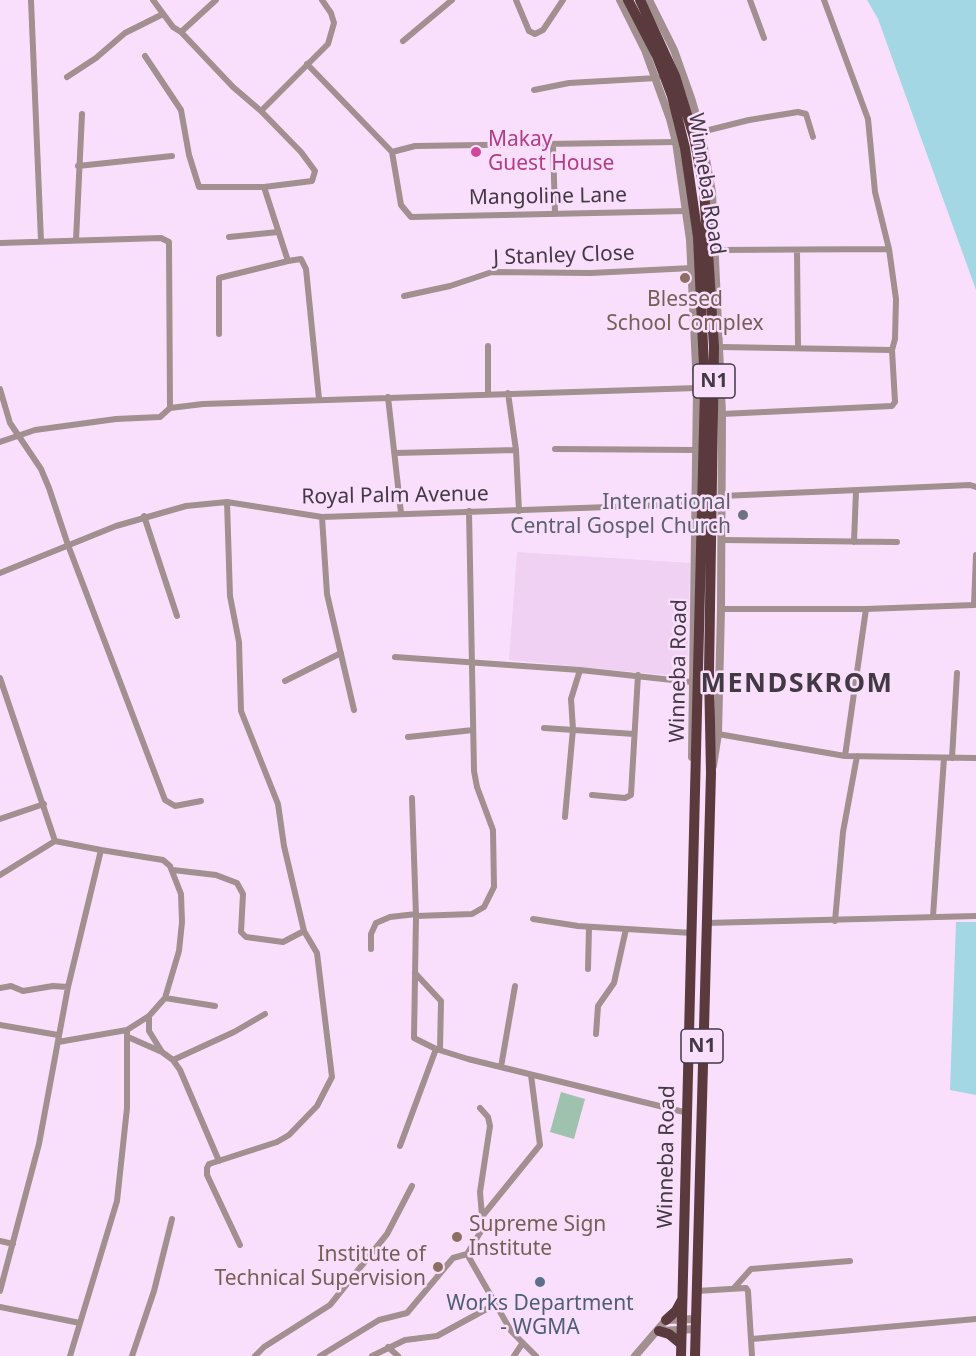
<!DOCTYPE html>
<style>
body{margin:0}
canvas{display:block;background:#fadffd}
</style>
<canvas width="976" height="1356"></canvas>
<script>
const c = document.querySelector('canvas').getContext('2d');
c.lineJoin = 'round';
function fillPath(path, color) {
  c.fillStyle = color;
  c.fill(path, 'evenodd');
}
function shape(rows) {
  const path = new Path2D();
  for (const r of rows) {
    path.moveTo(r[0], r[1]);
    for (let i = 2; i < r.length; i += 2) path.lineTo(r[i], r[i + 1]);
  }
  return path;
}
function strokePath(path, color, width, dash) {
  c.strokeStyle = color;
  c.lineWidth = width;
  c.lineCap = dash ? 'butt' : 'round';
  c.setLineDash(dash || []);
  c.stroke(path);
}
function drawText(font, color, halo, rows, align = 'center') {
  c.font = font + ' "Noto Sans",sans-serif';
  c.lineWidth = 5;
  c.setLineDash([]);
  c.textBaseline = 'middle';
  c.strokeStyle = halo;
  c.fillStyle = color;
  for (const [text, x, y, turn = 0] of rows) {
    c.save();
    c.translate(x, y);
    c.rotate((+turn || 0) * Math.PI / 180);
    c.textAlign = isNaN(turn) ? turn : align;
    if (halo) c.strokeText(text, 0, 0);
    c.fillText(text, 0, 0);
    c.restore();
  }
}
fillPath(shape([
 [517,552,690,563,687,677,509,660]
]), '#f0d0f3');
fillPath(shape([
 [561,1092,585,1099,574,1139,550,1132]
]), '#9fc2af');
fillPath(shape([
 [867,0,976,0,976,290,878,19],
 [956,922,976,922,976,1095,950,1090]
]), '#a3d7e4');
strokePath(shape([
 [31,0,41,241],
 [516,0,529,31,535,34,543,30,563,0],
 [750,0,764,38],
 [181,32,216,0],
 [403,41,452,0],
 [145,56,181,110,189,155,199,187,264,187,312,181,315,171,301,152,261,111,233,87,181,32,173,27,153,0],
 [307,64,392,152,401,205,411,217,686,211],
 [67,77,96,58,125,33,161,15],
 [534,90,569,83,657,78],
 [261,111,328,44,334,23,331,13,322,0],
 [701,132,749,120,798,112,806,114,813,137],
 [553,145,555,213],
 [392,152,415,146,676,142],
 [78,166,172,156],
 [264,187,288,261,301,259,306,269,319,399],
 [229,237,278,232],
 [76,240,82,114],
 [0,243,161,238,169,242,170,408,160,417,116,419,35,430,0,442],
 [716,250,889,249],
 [797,250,798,347],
 [404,296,450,286,492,272,591,273,692,268],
 [219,334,219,278,288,261],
 [721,347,892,350],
 [0,389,10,423,41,469,49,488,68,545,165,800,175,806,201,801],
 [508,393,516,450,519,511],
 [488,394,488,346],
 [388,397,401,513],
 [170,408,203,404,697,388],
 [722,414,892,406,895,402,892,350,895,339,896,299,889,249,875,192,868,119,824,0],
 [555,449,695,450],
 [395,453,516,450],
 [722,496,970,485,976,487],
 [227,502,230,596,239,642,241,711,278,804,284,846,304,931,317,953,332,1077,317,1106,289,1135,277,1142,209,1164,207,1168,207,1175,240,1245],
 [144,516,177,616],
 [322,517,327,594,354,710],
 [721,540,897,542],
 [854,542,856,491],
 [0,573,116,526,186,506,227,502,322,517,695,504],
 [721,609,866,609,974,605,976,555],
 [395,657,580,670,691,682],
 [0,678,55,841],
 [285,681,341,653],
 [544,728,634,734],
 [718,734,845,756,976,758],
 [408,737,473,730],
 [845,756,866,609],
 [952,758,957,673],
 [592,795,625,798,631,795,638,675],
 [412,798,416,916,414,1038,436,1049,468,1059,688,1113],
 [565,817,573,729,571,699,580,670],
 [0,819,44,804],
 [173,870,216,875,237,883,243,894,241,932,246,937,283,942,304,931],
 [0,875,55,841,101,850,68,987,39,1144,0,1291],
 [416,916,472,914,484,907,494,887,493,830,477,787,474,771,469,511],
 [933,916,944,758],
 [533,919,578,926,692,933],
 [835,921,843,832,857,756],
 [706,923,976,916],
 [371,949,371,934,376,923,390,917,416,914],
 [588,969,589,927],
 [415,973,441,1001,440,1050],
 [0,988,11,986,23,991,53,986,68,987],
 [165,998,215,1006],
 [149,1016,149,1031,162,1052],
 [0,1025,58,1035],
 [596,1034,598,1006,614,983,626,929],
 [128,1037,162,1052,173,1060,180,1070,219,1161],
 [58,1042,127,1030,149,1016,165,998,179,951,182,922,181,894,170,866,163,860,101,850],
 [173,1060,234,1032,265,1014],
 [501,1067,515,986],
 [480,1108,488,1117,490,1126,480,1192,483,1228,467,1254,511,1331,536,1356],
 [400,1146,436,1049],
 [484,1214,540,1145,531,1075],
 [0,1241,13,1244],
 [734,1288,751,1269,850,1261],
 [697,1291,746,1288,748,1291,752,1356],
 [0,1307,80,1323],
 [752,1339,976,1319],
 [388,1347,398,1356],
 [70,1356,117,1201,127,1108,127,1030],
 [132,1356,154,1291,172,1219],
 [255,1356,264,1347,330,1305,387,1234,412,1186],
 [320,1356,379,1320,407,1313,453,1258,467,1254],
 [372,1356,405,1340,437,1336,494,1305],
 [514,1356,522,1344]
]), '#a28f90', 6);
strokePath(shape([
 [620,0,645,50,670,119,676,142,690,240,697,388,692,757],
 [649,0,674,50,691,98,701,132,712,192,722,414,721,609,718,734,713,766],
 [661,1331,695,1329],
 [635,1356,666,1320,696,1319]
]), '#a28f90', 8);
strokePath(shape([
 [628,0,657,56,672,96,685,148,698,237,705,388,681,1356],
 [640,0,675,76,694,137,704,189,714,347,709,672,711,773,695,1356],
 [666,1320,676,1311,682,1300],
 [659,1331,669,1334,681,1344]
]), '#5a3a3c', 10);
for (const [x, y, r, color] of [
 [476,152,6,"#d1479c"],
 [685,278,6,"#8d6e63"],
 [743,515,6,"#6b7280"],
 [457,1237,6,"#8d6e63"],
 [438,1267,6,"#8d6e63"],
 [540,1282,6,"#5c6f8a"]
]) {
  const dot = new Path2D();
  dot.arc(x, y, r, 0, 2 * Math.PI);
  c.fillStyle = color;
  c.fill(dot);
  strokePath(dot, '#fadffd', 2);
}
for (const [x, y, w] of [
 [714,381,42],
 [702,1046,42]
]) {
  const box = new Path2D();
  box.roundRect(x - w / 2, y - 17, w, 34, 4.5);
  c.fillStyle = '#fadffd';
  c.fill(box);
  strokePath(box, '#433944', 1.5);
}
drawText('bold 20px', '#433944', null, [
 ["N1",714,381],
 ["N1",702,1046]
]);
drawText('21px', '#b23c85', '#fadffd', [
 ["Makay",488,140],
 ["Guest House",488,164]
], 'left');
drawText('21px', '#433944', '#fadffd', [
 ["Winneba Road",706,184,81],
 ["Mangoline Lane",548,197,-1],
 ["J Stanley Close",564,256,-2],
 ["Royal Palm Avenue",395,496,-1],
 ["Winneba Road",679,671,-89],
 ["Winneba Road",667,1157,-89]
]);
drawText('21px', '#785e54', '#fadffd', [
 ["Blessed",685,300],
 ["School Complex",685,324],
 ["Supreme Sign",469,1225,"left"],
 ["Institute",469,1249,"left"],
 ["Institute of",426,1255,"right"],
 ["Technical Supervision",426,1279,"right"]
]);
drawText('21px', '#5b616d', '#fadffd', [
 ["International",731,503],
 ["Central Gospel Church",731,527]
], 'right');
drawText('21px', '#4e5e75', '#fadffd', [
 ["Works Department",540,1304],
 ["- WGMA",540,1328]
]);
c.letterSpacing = '1.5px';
drawText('bold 27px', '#433944', '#fadffd', [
 ["MENDSKROM",797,684]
]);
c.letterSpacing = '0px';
</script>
